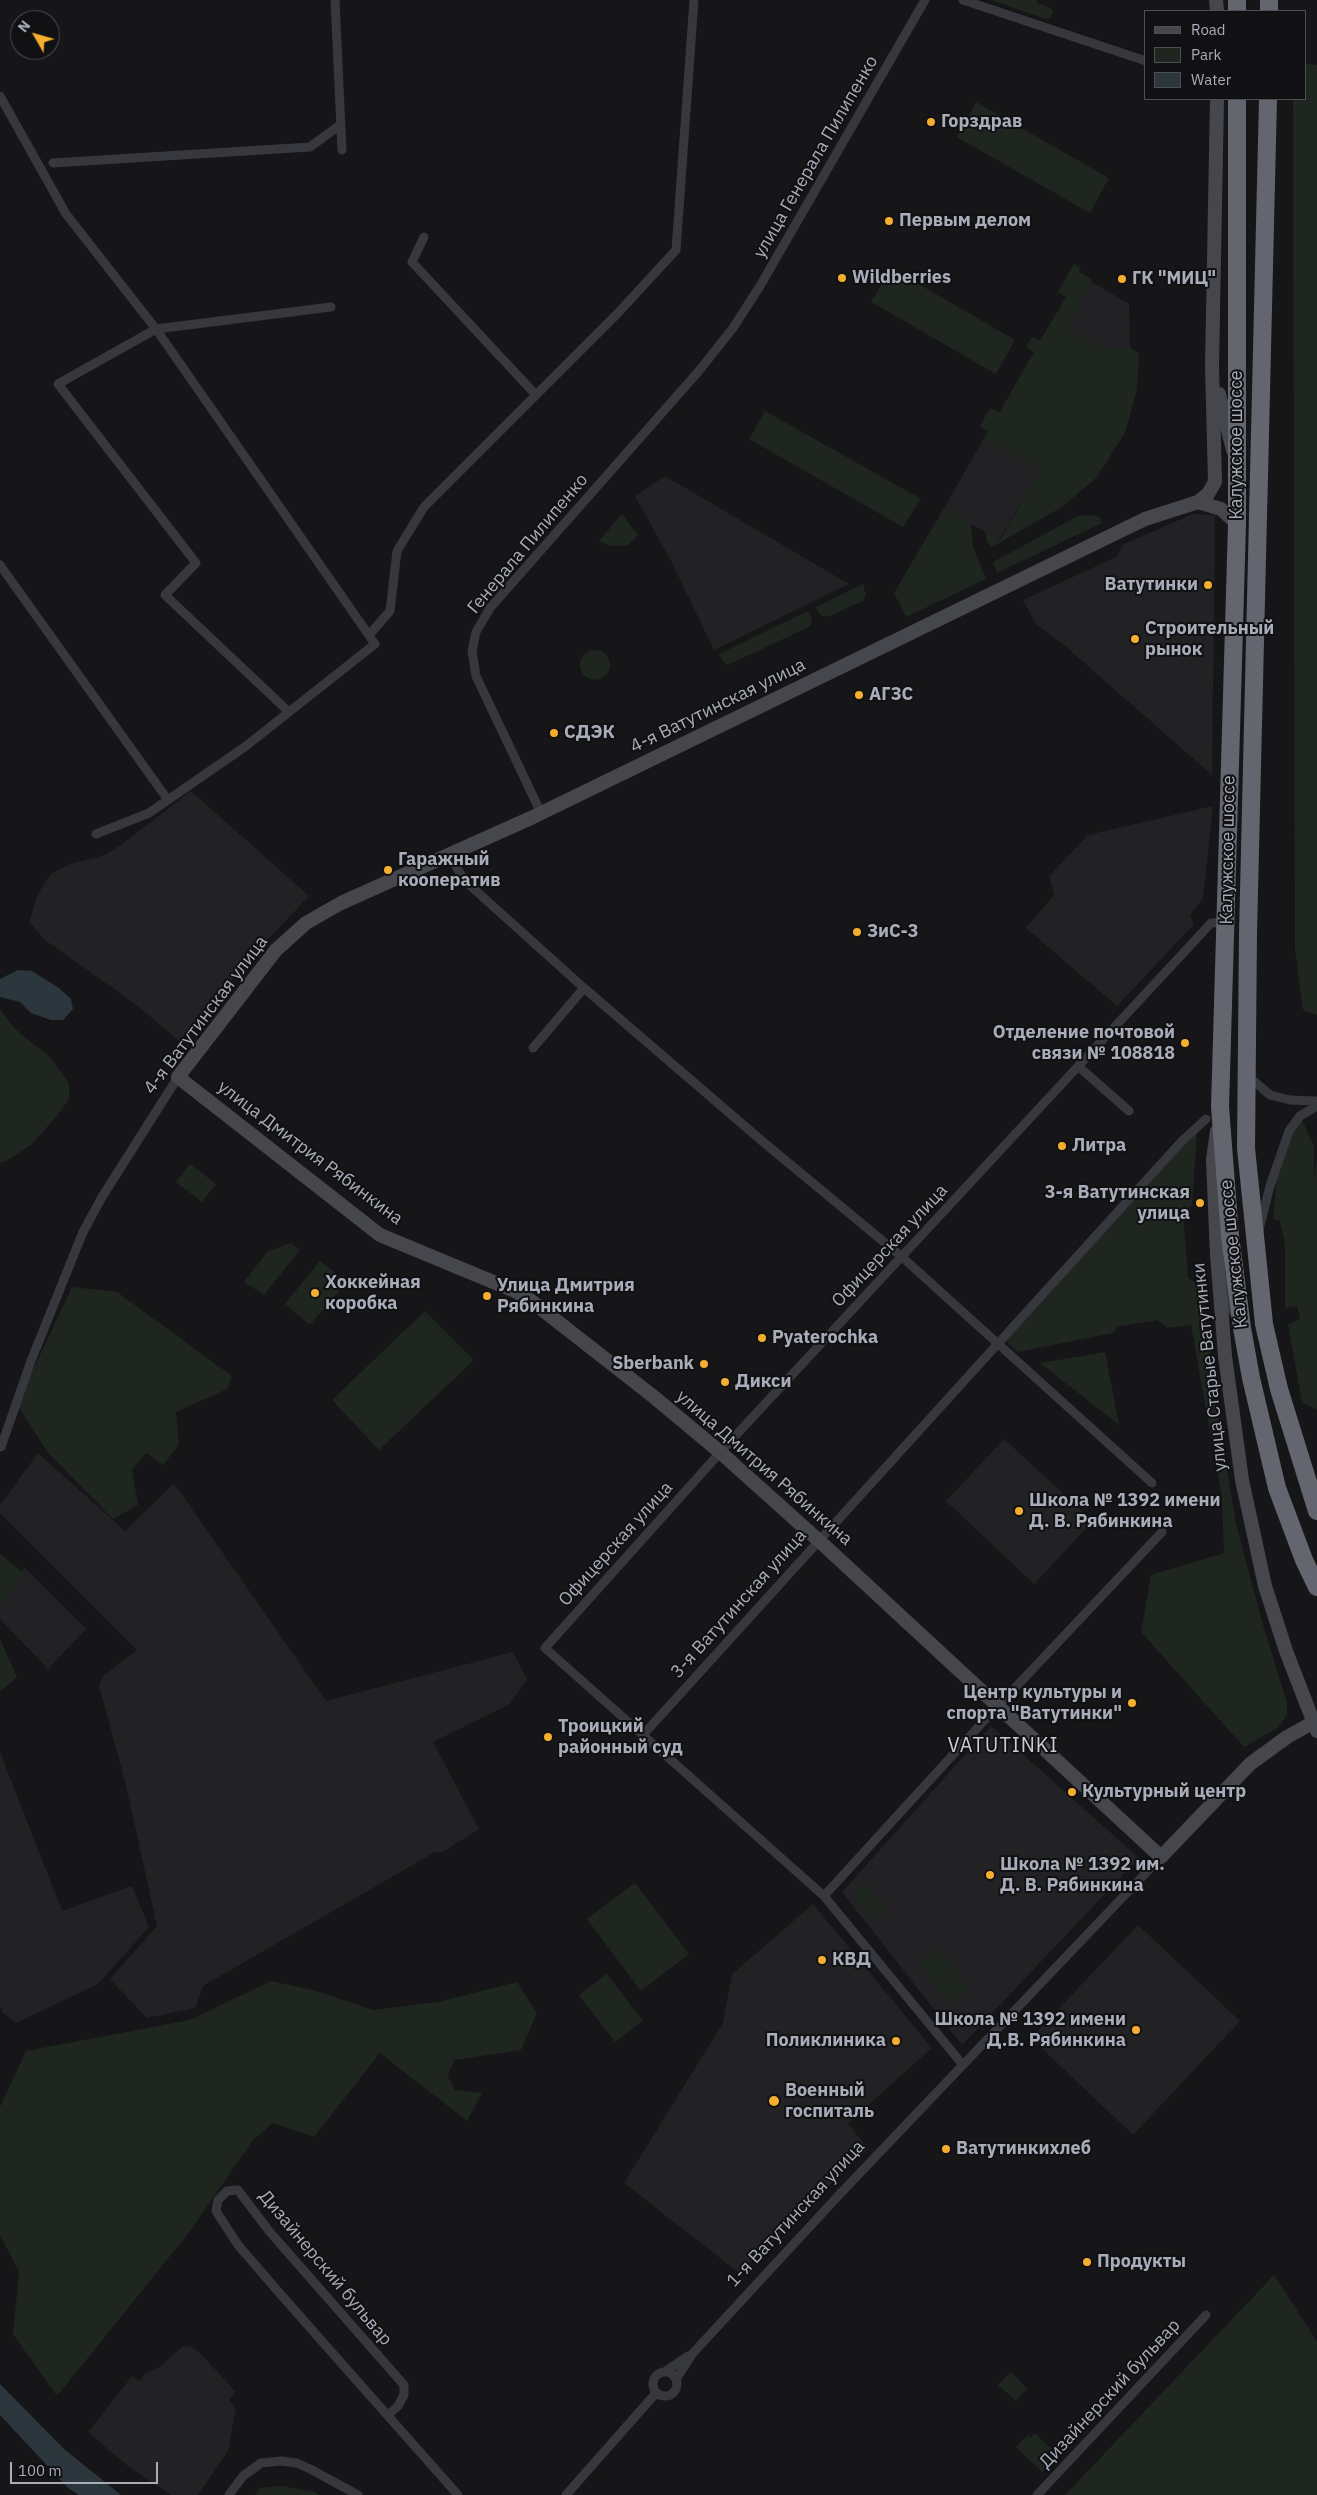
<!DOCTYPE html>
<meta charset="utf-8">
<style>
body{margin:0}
#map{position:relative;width:1317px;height:2495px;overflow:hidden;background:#161618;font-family:"IBM Plex Sans",sans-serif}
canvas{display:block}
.legend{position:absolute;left:1144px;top:10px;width:162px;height:90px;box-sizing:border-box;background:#111113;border:1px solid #4d4f55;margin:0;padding:6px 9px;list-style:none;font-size:15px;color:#a8adb9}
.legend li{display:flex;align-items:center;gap:10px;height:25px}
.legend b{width:25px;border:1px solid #4d4f55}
.north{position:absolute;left:10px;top:10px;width:50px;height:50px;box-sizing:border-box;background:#111113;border:1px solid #4d4f55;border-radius:50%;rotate:308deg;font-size:14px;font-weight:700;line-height:20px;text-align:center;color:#a8adb9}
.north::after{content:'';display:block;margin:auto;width:18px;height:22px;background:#f6ae30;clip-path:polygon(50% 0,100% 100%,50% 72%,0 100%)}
.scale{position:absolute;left:10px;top:2462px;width:148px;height:22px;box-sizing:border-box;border:2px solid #a8adb9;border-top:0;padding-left:6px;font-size:15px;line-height:18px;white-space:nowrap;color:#a8adb9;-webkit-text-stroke:4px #111113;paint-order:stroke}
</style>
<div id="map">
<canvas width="1317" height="2495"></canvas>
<ul class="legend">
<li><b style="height:6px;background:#45474d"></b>Road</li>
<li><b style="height:14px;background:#1e261f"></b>Park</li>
<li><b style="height:14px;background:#2c363d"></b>Water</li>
</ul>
<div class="north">N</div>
<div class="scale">100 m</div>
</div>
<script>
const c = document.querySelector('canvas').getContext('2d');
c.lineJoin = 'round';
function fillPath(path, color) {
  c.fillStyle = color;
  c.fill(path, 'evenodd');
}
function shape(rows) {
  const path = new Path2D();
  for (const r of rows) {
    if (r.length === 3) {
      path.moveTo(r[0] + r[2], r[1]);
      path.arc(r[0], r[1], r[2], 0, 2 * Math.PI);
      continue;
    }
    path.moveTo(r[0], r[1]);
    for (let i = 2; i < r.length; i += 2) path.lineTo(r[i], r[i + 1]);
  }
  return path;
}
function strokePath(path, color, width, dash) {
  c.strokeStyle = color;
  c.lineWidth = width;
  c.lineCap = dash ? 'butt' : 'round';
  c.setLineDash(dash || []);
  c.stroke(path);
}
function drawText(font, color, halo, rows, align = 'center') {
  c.font = font + ' "IBM Plex Sans",sans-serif';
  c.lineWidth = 4;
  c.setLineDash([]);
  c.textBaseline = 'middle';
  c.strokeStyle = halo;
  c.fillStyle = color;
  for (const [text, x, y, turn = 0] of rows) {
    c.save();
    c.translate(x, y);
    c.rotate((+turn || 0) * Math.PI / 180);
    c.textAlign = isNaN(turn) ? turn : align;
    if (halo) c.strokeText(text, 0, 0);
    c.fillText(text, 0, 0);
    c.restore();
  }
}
fillPath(shape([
 [1092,282,1129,304,1130,347,1098,347,1066,328],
 [984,438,1040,470,999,540,944,508],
 [665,476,849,584,714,650,672,563,635,496],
 [1193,514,1215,515,1212,775,1065,646,1036,624,1023,600,1116,557,1124,544],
 [191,791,309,896,259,949,179,1041,135,1004,45,940,29,922,38,894,51,874,70,864,105,855,121,845],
 [1213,806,1203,898,1190,915,1194,924,1117,1006,1026,928,1054,895,1049,876,1088,835],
 [1004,1439,1093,1521,1034,1584,946,1501],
 [38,1453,125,1531,174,1483,326,1701,513,1652,527,1679,510,1704,433,1742,479,1829,443,1852,435,1852,203,1986,195,2008,147,2018,110,1979,157,1926,125,1781,99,1686,102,1677,137,1650,0,1513,0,1505],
 [25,1568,86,1629,48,1669,0,1619,0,1594],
 [991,1726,1139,1858,962,2045,842,1892],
 [0,1752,62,1911,132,1886,149,1927,98,1984,16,2023,2,2012,0,2004],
 [813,1904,932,2048,848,2123,868,2149,739,2273,624,2183,723,2023,732,1974],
 [1138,1925,1240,2021,1133,2135,1031,2038],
 [188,2346,196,2349,236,2392,229,2400,236,2408,228,2451,198,2495,171,2495,129,2467,88,2432,132,2376,139,2381,146,2373,161,2366,182,2347]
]), '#222225');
fillPath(shape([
 [991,0,1038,0,1036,2,1050,8,1053,11,1051,17,1046,19],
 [1306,64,1317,65,1317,1015,1303,1010,1295,949,1293,99,1306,99],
 [976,102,1109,178,1090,213,957,137],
 [1074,264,1081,268,1079,272,1091,279,1092,282,1066,328,1098,347,1130,347,1139,354,1137,389,1125,433,1096,478,1062,507,992,547,987,542,985,531,1000,540,1040,470,984,438,988,431,980,426,990,408,999,413,1034,352,1026,347,1032,337,1040,341,1066,297,1058,292],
 [891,268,1015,340,996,374,871,302],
 [765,411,921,499,903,527,749,439],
 [944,508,971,523,973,547,986,579,906,617,894,593],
 [622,514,638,535,628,545,611,546,599,541],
 [1091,515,1099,517,1102,523,997,573,993,562,1078,516],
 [863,584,866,595,863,601,827,617,820,615,816,607],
 [808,611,812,620,811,626,728,665,723,662,719,654],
 [595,665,15],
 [0,1009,14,1028,50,1057,69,1083,69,1098,61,1111,31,1145,6,1161,0,1163],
 [1302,1120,1314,1146,1314,1181,1317,1158,1317,1409,1302,1403,1288,1324,1300,1319,1297,1306,1285,1308,1285,1244,1280,1221,1273,1219,1278,1161,1291,1129],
 [1197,1131,1192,1205,1183,1212,1188,1277,1202,1289,1217,1412,1236,1523,1261,1618,1287,1703,1287,1715,1278,1728,1244,1747,1141,1632,1151,1575,1224,1553,1222,1498,1191,1325,1167,1328,1157,1320,1117,1327,1113,1333,1018,1352,1006,1341],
 [190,1164,216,1184,202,1202,176,1182],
 [291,1243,300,1250,264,1295,244,1282,268,1251],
 [320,1261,347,1282,310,1325,285,1304],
 [72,1287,117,1292,232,1376,227,1389,176,1412,179,1445,163,1465,146,1453,132,1470,138,1505,113,1519,48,1453,17,1404],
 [425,1311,474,1360,379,1450,332,1400],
 [1105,1352,1119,1425,1040,1363],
 [0,1554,25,1574,0,1603],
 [0,1639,17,1677,0,1692],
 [635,1883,689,1954,641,1991,587,1919],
 [863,1883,887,1907,875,1919,851,1895],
 [936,1948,968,1987,950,2002,917,1963],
 [607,1974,643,2021,615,2042,579,1995],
 [271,1981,313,1990,373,2010,438,2002,517,1982,537,2013,521,2050,455,2060,447,2075,455,2090,482,2093,467,2121,380,2053,314,2137,273,2123,253,2140,188,2234,57,2396,13,2334,19,2272,0,2235,0,2107,26,2051,190,2020],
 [1274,2275,1317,2341,1317,2495,1065,2495],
 [1011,2372,1027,2389,1016,2401,998,2385],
 [1035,2433,1057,2455,1042,2472,1016,2447,1028,2435,1031,2437],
 [282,2486,315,2492,320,2495,255,2495,260,2488]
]), '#1e261f');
fillPath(shape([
 [18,970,32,971,59,988,71,999,73,1009,63,1020,51,1020,31,1013,20,1002,0,997,0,979],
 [0,2384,64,2449,121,2495,79,2495,68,2488,0,2415]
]), '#2c363d');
strokePath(shape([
 [335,0,342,150],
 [963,0,1146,61],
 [0,96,66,214,156,329,331,307],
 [53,163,310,147,340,125],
 [424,237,412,262,536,395],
 [0,565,168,800],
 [369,635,390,611,397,551,424,507,618,313,676,250,694,0],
 [541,813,476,676,472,651,476,632,490,608,698,372,733,328,760,286,925,0],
 [96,834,149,813,246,746,375,644,156,329,58,384,196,563,165,595,289,712],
 [449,855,465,881,584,988,762,1141,902,1257,1152,1483],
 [533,1048,584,988],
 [1079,1067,1129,1111],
 [1248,1076,1270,1095,1290,1100,1317,1101],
 [1259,1230,1270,1186,1289,1131,1300,1116,1317,1106],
 [1224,1281,1233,1312],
 [1,1447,31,1361,83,1232,102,1197,178,1077],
 [642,1736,1003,1338,1182,1141,1206,1119],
 [824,1896,981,1724,1162,1532],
 [963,2065,824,1896,545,1648,725,1447,1211,923,1227,922],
 [666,2371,688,2356],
 [665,2384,12],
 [676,2379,693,2353,839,2195,1161,1857],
 [388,2415,398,2406,404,2395,404,2385,269,2231,238,2190,227,2191,218,2200,216,2211,238,2245,276,2289,320,2339,458,2495],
 [229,2495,243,2476,261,2463,281,2461,297,2463,312,2470,358,2495],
 [566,2495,656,2393],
 [1037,2495,1206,2315]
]), '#37383d', 9);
strokePath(shape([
 [1216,0,1217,11],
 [1219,394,1233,450],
 [1198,502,1208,494,1215,482,1212,366,1217,99],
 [1237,524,1221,509,1198,502,1145,519,531,818,341,903,306,923,276,950,178,1077,380,1235,515,1291,530,1300,654,1397,720,1452,827,1548,1161,1857,1250,1764,1287,1737,1312,1723],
 [1217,1131,1213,1160,1217,1255,1225,1356,1242,1480,1265,1586,1286,1651,1317,1731]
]), '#45474d', 14);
strokePath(shape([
 [1237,0,1237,11],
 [1269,0,1269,11],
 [1237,99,1237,524,1220,1107,1230,1236,1242,1328,1251,1378,1277,1488,1304,1560,1317,1587],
 [1268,99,1248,933,1246,1148,1264,1324,1279,1389,1317,1511]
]), '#63666e', 18);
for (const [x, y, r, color] of [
 [931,122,5,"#f6ae30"],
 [889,221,5,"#f6ae30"],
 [842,278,5,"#f6ae30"],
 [1122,279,5,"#f6ae30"],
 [1208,585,5,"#f6ae30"],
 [1135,639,5,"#f6ae30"],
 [859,695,5,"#f6ae30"],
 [554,733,5,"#f6ae30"],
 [388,870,5,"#f6ae30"],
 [857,932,5,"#f6ae30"],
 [1185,1043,5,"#f6ae30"],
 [1062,1146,5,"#f6ae30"],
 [1200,1203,5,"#f6ae30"],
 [315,1293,5,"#f6ae30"],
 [487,1296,5,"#f6ae30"],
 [762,1338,5,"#f6ae30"],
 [704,1364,5,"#f6ae30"],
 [725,1382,5,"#f6ae30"],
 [1019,1511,5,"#f6ae30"],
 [1132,1703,5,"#f6ae30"],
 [548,1737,5,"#f6ae30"],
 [1072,1792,5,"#f6ae30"],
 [990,1875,5,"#f6ae30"],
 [822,1960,5,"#f6ae30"],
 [1136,2030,5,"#f6ae30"],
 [896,2041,5,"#f6ae30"],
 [774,2101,6,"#f6ae30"],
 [946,2149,5,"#f6ae30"],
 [1087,2262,5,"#f6ae30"]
]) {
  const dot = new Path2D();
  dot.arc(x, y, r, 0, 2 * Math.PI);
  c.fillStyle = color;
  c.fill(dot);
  strokePath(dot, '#111113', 2);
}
drawText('bold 18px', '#a8adb9', '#111113', [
 ["Горздрав",941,122],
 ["Первым делом",899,221],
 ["Wildberries",852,278],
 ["ГК \"МИЦ\"",1132,279],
 ["Ватутинки",1198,585,"right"],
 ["Строительный",1145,629],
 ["рынок",1145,650],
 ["АГЗС",869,695],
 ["СДЭК",564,733],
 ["Гаражный",398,860],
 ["кооператив",398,881],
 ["ЗиС-3",867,932],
 ["Отделение почтовой",1175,1033,"right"],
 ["связи № 108818",1175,1054,"right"],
 ["Литра",1072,1146],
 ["3-я Ватутинская",1190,1193,"right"],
 ["улица",1190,1214,"right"],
 ["Хоккейная",325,1283],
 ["коробка",325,1304],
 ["Улица Дмитрия",497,1286],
 ["Рябинкина",497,1307],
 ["Pyaterochka",772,1338],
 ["Sberbank",694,1364,"right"],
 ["Дикси",735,1382],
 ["Школа № 1392 имени",1029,1501],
 ["Д. В. Рябинкина",1029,1522],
 ["Центр культуры и",1122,1693,"right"],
 ["спорта \"Ватутинки\"",1122,1714,"right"],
 ["Троицкий",558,1727],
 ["районный суд",558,1748],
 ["Культурный центр",1082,1792],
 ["Школа № 1392 им.",1000,1865],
 ["Д. В. Рябинкина",1000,1886],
 ["КВД",832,1960],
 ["Школа № 1392 имени",1126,2020,"right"],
 ["Д.В. Рябинкина",1126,2041,"right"],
 ["Поликлиника",886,2041,"right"],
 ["Военный",785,2091],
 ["госпиталь",785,2112],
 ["Ватутинкихлеб",956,2149],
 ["Продукты",1097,2262]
], 'left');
drawText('18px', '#a8adb9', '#111113', [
 ["улица Генерала Пилипенко",816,157,-60],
 ["Калужское шоссе",1237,445,-90],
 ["Генерала Пилипенко",528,544,-50],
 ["4-я Ватутинская улица",718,706,-26],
 ["Калужское шоссе",1228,850,-89],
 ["4-я Ватутинская улица",206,1015,-53],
 ["улица Дмитрия Рябинкина",310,1153,37],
 ["Офицерская улица",890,1246,-47],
 ["Калужское шоссе",1234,1254,-96],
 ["улица Старые Ватутинки",1210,1367,-96],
 ["улица Дмитрия Рябинкина",764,1468,41],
 ["Офицерская улица",616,1544,-48],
 ["3-я Ватутинская улица",739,1604,-48],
 ["1-я Ватутинская улица",796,2214,-47],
 ["Дизайнерский бульвар",325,2268,50],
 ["Дизайнерский бульвар",1110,2394,-47]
]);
c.letterSpacing = '1px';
drawText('20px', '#c9ccd4', '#111113', [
 ["VATUTINKI",1003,1746]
]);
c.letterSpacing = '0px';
</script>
